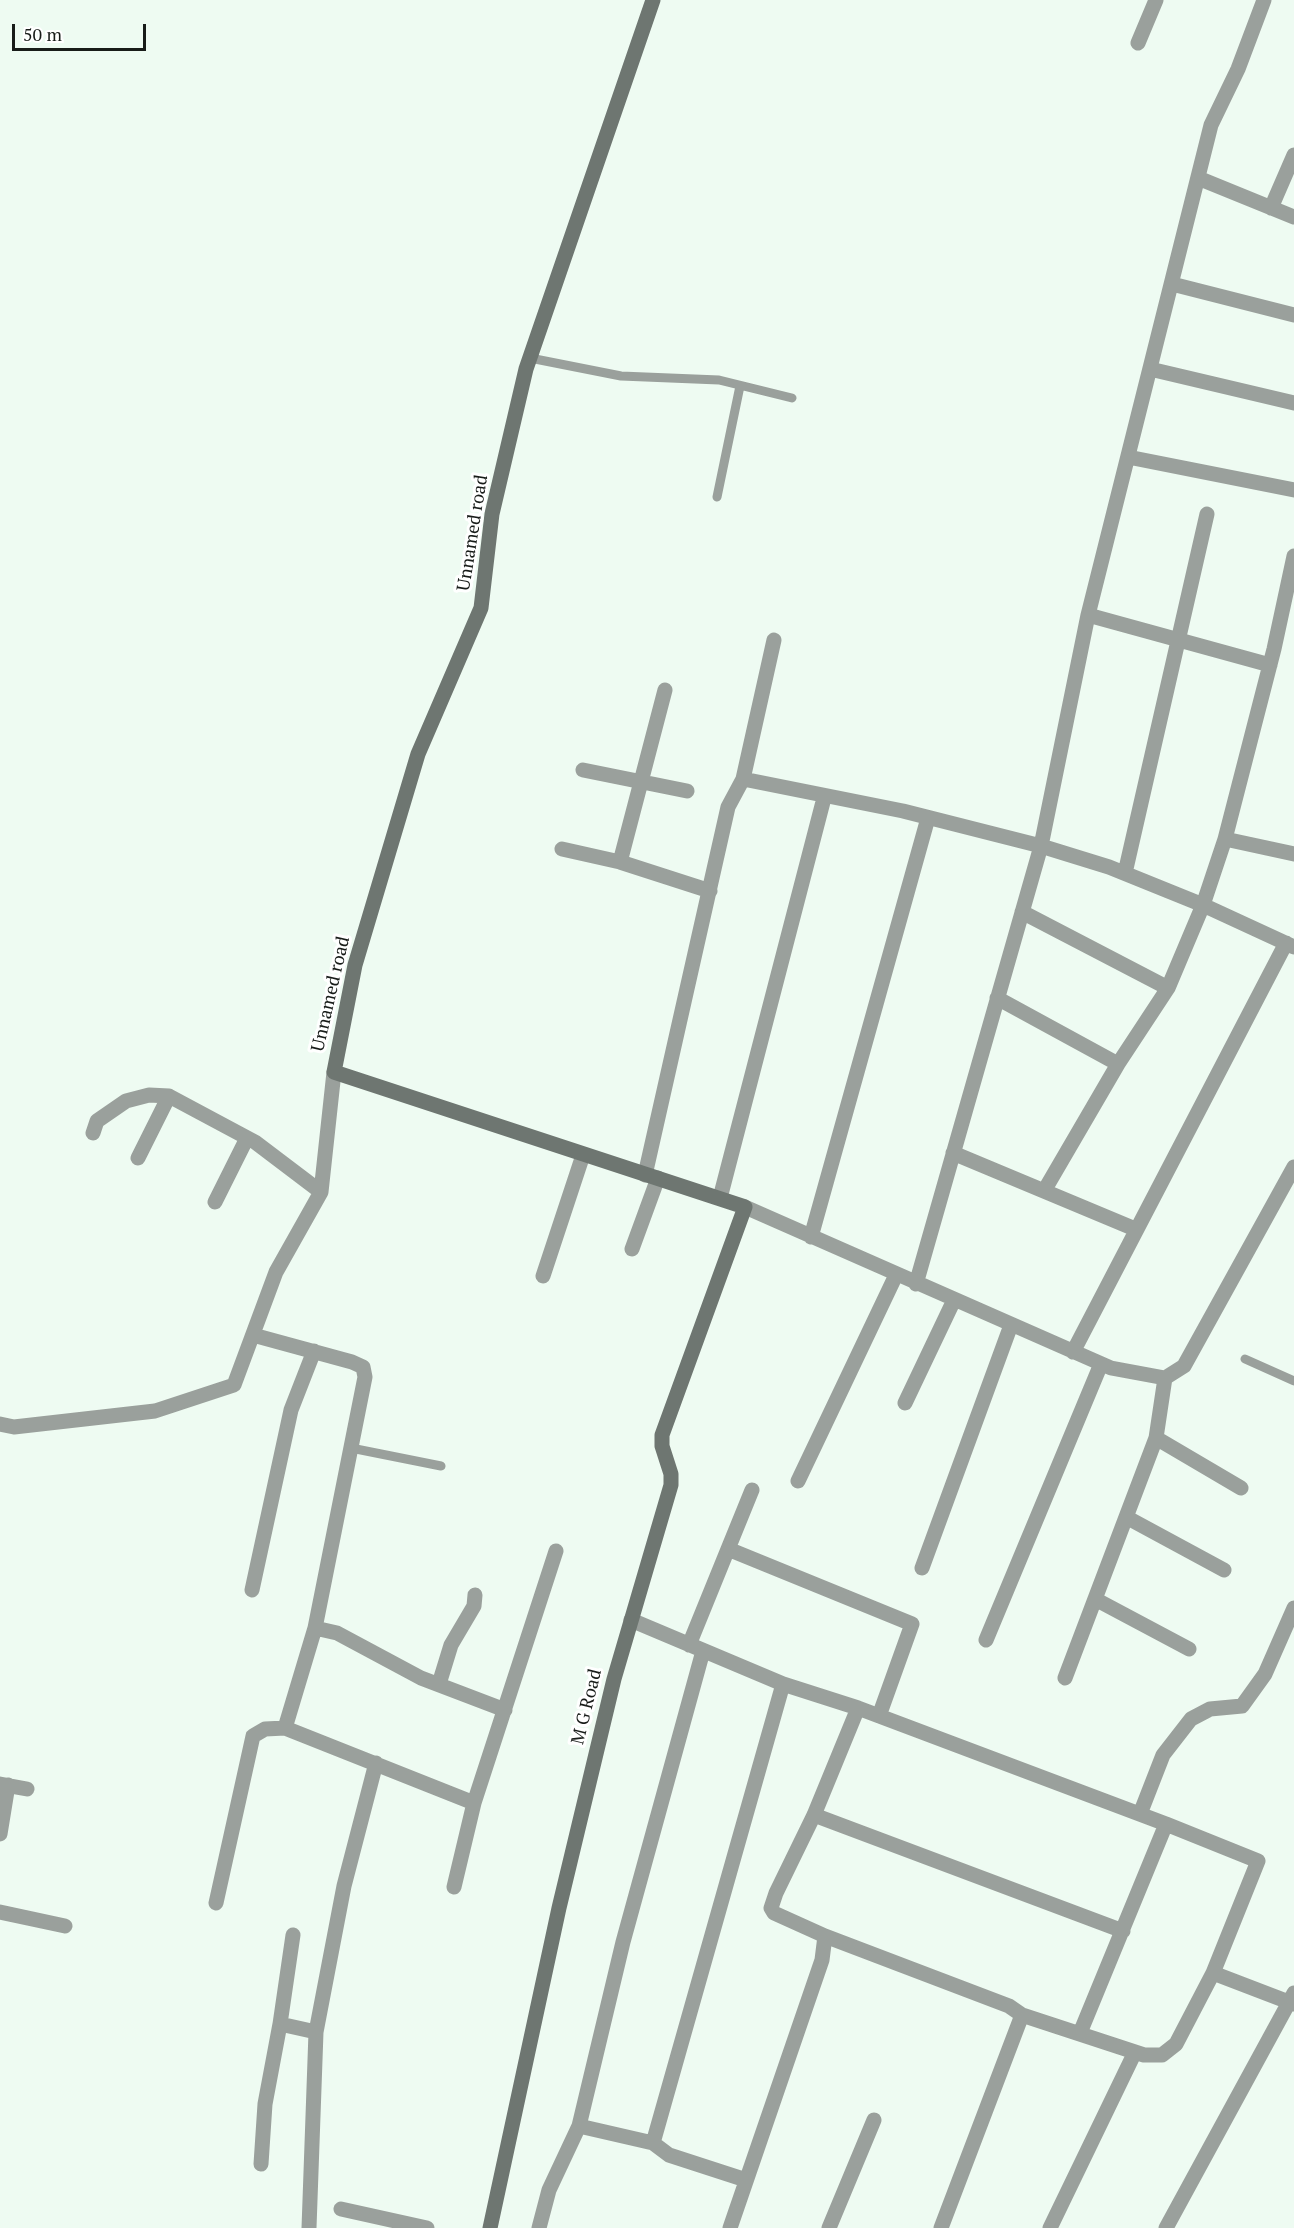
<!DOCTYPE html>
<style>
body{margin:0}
#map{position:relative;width:1294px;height:2228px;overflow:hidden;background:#eefbf2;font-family:"PT Serif",serif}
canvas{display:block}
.scale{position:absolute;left:12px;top:24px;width:134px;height:27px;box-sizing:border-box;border:3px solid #181c19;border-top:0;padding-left:8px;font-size:18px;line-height:21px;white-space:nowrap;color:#181c19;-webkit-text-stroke:4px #fff;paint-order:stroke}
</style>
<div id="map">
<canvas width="1294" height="2228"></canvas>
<div class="scale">50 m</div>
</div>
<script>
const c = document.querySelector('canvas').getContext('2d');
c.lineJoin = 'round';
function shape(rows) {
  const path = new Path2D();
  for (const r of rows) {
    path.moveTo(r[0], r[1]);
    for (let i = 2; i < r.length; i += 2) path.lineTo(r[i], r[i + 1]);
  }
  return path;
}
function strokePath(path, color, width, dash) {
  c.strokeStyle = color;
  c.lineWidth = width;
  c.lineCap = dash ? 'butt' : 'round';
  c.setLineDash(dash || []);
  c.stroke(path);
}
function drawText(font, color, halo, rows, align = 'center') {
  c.font = font + ' "PT Serif",serif';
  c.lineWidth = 6;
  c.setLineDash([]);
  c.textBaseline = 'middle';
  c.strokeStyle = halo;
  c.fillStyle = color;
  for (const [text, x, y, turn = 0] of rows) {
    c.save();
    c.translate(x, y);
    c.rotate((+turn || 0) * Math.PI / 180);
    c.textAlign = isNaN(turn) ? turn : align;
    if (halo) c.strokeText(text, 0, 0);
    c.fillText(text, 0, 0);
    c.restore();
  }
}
strokePath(shape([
 [530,358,621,376,719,380,792,398],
 [717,497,740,386],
 [1245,1359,1294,1381],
 [351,1448,441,1466]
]), '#9aa09c', 9);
strokePath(shape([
 [1138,43,1156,0],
 [1198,178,1294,217],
 [1271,208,1294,155],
 [1172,284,1294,315],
 [1150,369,1294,403],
 [1128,457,1294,490],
 [1294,556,1274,649,1225,839,1294,854],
 [1088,615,1270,665],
 [583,770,687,791],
 [743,779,774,640],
 [562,849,620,862,710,891],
 [620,862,665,690],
 [1125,873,1207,514],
 [1022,912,1168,988],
 [997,998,1118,1064],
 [93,1133,97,1121,126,1101,149,1095,169,1096,255,1142,321,1192],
 [953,1153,1135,1229],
 [138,1158,169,1096],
 [645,1175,728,807,743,779,903,811,1041,846,1109,867,1203,905,1294,947],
 [1044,1191,1118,1064,1168,988,1203,905,1225,839],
 [720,1198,824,798],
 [215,1202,247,1138],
 [745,1207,1111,1368,1165,1378,1184,1366,1294,1167],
 [811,1237,928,818],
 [632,1249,658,1178],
 [543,1276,583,1155],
 [916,1284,1041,846,1088,615,1211,125,1238,69,1264,0],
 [253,1335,352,1362,363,1367,365,1377,315,1628,285,1728],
 [1073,1352,1286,943],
 [905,1403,954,1300],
 [0,1424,14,1427,155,1411,234,1385,276,1272,321,1192,334,1072],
 [1156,1438,1241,1488],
 [798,1481,896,1275],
 [1126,1517,1224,1570],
 [728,1549,752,1490],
 [922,1568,1011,1325],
 [252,1590,291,1410,314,1351],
 [1095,1599,1189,1649],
 [631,1620,783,1684,858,1708,1166,1824,1080,2033],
 [315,1628,337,1633,421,1678,505,1710],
 [986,1640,1101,1364],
 [689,1645,728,1549,912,1624,879,1716],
 [1065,1678,1156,1438,1165,1378],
 [439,1684,451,1645,474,1606,475,1595],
 [858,1708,814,1815,776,1893,771,1908,774,1913,825,1936,1009,2006,1022,2015,1144,2055,1162,2055,1176,2044,1213,1973,1294,2004],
 [0,1784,27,1789],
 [1140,1814,1163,1755,1191,1719,1210,1709,1242,1706,1265,1674,1294,1608],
 [814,1815,1123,1931],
 [1166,1824,1258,1861,1213,1973],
 [0,1834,8,1785],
 [454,1887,474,1803,556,1551],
 [216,1903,253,1736,265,1729,285,1728,474,1803],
 [0,1912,65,1926],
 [293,1935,280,2024,316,2032],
 [579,2126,623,1942,703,1651],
 [653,2143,783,1684],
 [261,2164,265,2104,280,2024],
 [341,2209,427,2228],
 [309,2228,316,2032,344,1886,376,1763],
 [539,2228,549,2190,579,2126,653,2143,669,2155,746,2180],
 [730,2228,822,1960,825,1936],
 [829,2228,874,2120],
 [941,2228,1022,2015],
 [1050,2228,1135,2052],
 [1166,2228,1294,1993]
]), '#9aa09c', 15);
strokePath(shape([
 [490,2228,559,1908,614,1679,671,1485,671,1474,662,1446,662,1435,745,1207,334,1072,355,965,418,754,481,608,492,514,526,369,653,0]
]), '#6e7671', 15);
drawText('18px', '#181c19', '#fff', [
 ["Unnamed road",473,533,-81],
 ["Unnamed road",331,994,-77],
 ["M G Road",587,1707,-76]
]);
</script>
